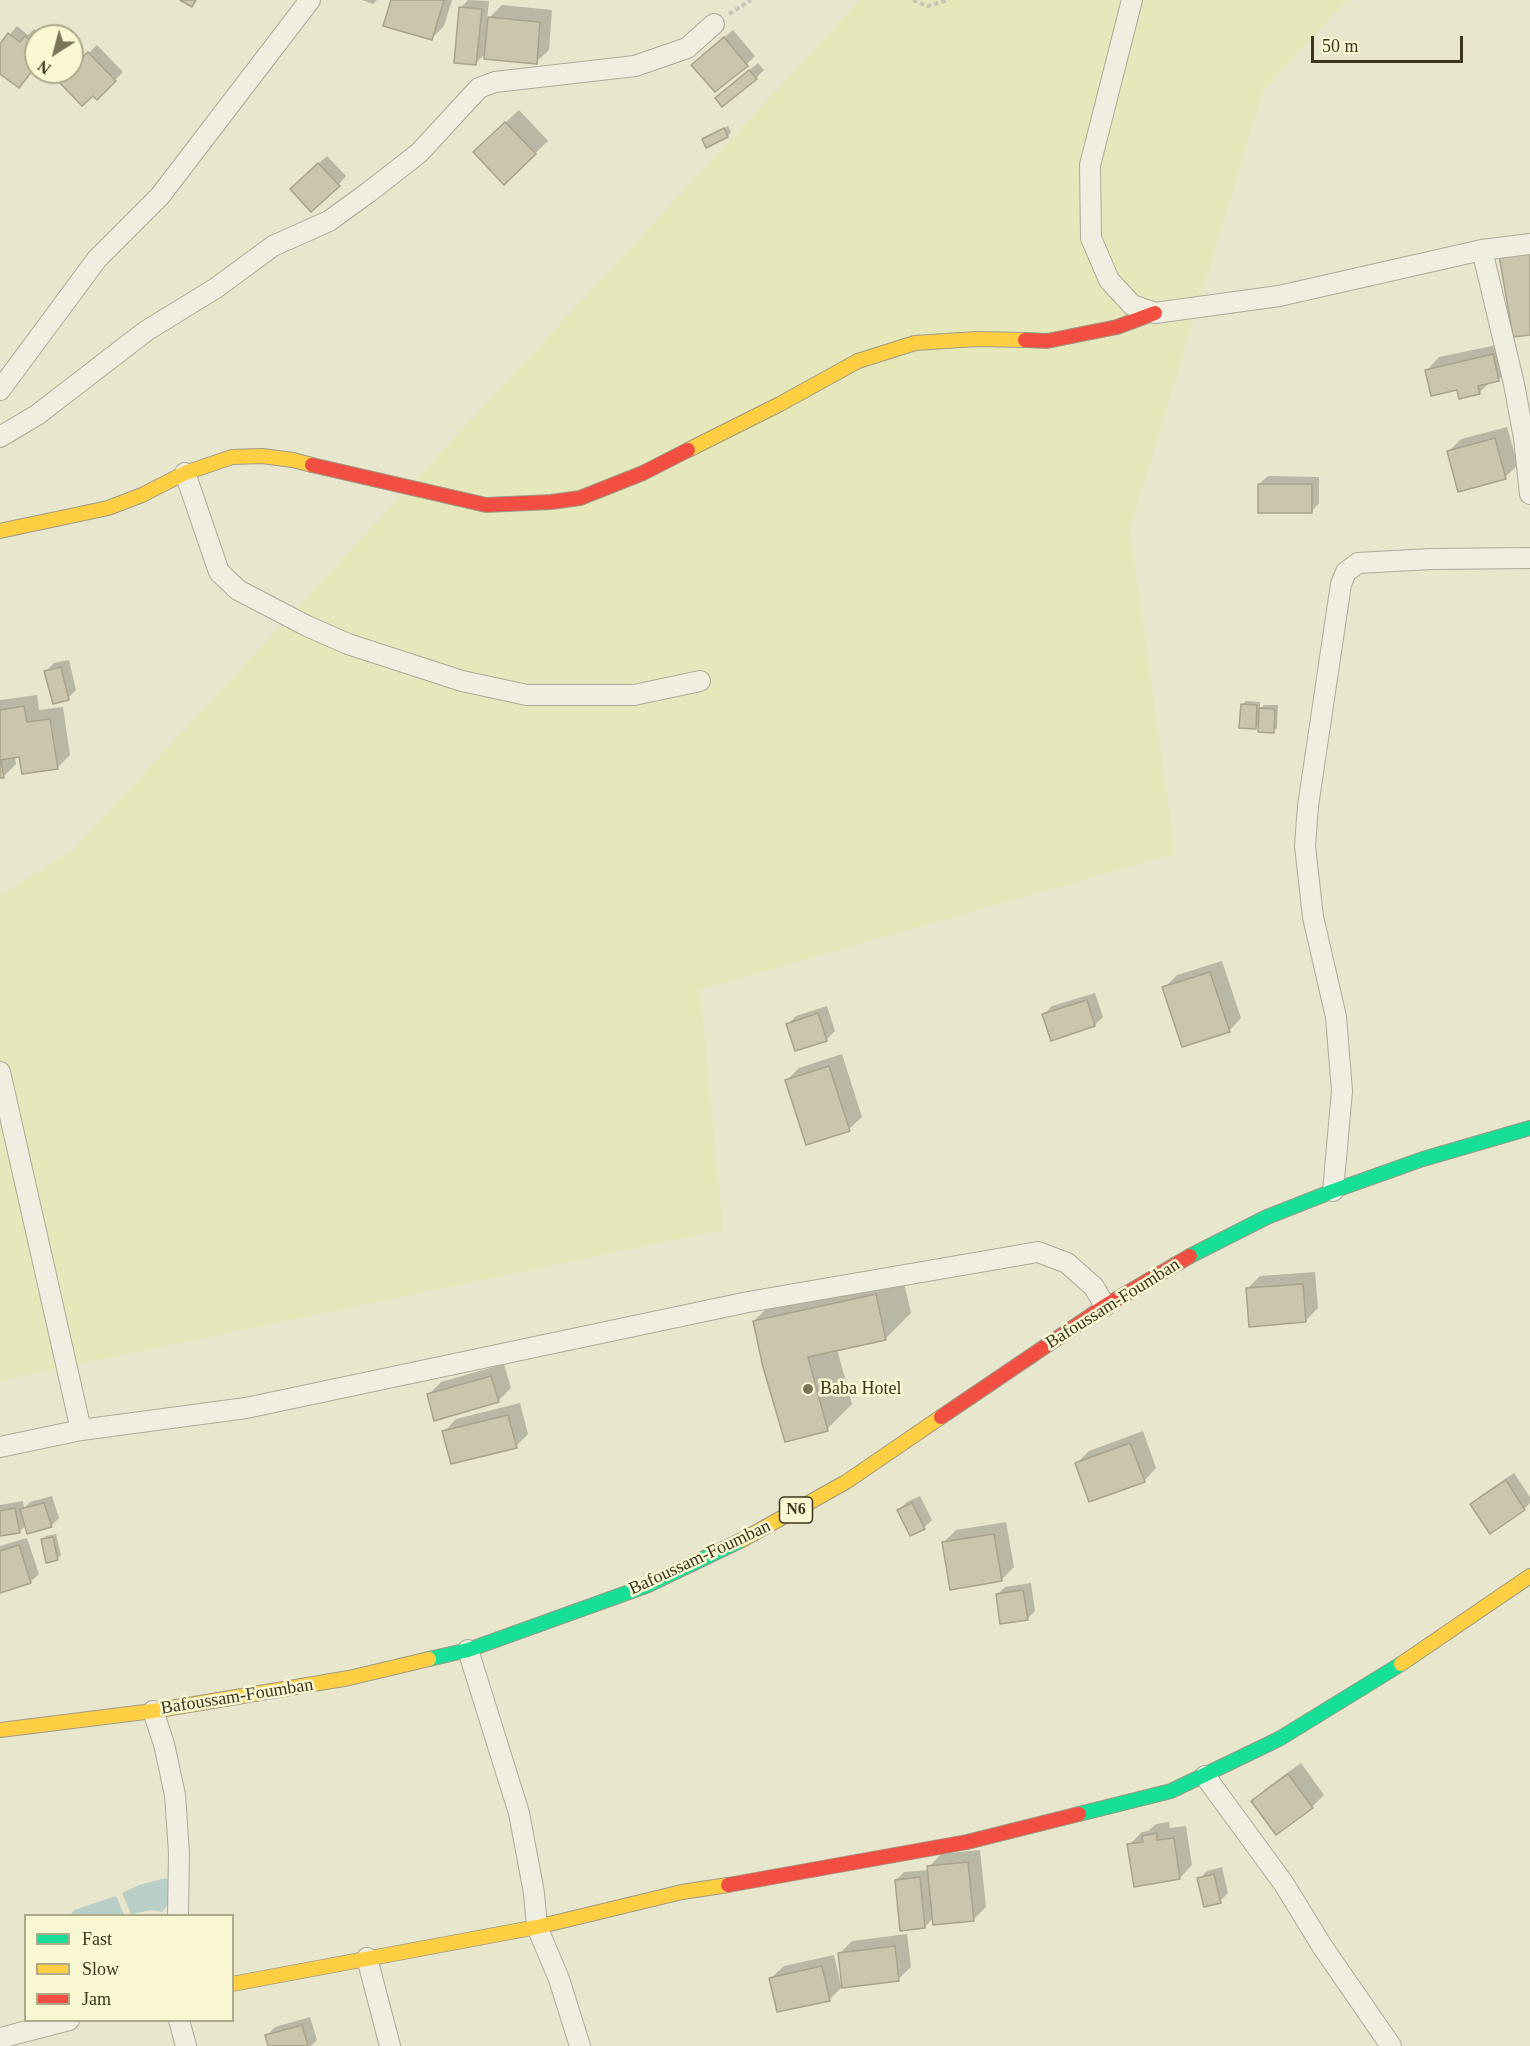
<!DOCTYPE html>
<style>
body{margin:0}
#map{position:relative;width:1530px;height:2046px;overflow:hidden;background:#e8e6cd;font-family:Georgia,serif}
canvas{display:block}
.legend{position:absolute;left:24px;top:1914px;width:210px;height:108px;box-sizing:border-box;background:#f9f8d3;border:2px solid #aeaa8a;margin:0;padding:8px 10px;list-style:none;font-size:18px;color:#3e351c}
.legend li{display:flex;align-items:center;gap:12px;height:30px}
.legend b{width:30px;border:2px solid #aeaa8a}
.north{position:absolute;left:24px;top:24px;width:60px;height:60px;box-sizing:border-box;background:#f9f8d3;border:2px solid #aeaa8a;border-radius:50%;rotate:216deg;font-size:16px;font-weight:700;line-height:24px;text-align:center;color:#3e351c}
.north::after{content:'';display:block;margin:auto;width:21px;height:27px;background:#7a735a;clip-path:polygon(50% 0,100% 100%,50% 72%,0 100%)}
.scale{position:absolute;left:1311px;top:36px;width:152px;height:27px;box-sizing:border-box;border:3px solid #3e351c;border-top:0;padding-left:8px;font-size:18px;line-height:21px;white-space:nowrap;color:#3e351c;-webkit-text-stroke:4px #f9f8d3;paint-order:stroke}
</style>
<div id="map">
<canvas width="1530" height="2046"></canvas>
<ul class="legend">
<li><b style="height:8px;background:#16e098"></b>Fast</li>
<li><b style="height:8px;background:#ffcf43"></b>Slow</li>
<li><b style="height:8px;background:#f24e42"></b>Jam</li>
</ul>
<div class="north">N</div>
<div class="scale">50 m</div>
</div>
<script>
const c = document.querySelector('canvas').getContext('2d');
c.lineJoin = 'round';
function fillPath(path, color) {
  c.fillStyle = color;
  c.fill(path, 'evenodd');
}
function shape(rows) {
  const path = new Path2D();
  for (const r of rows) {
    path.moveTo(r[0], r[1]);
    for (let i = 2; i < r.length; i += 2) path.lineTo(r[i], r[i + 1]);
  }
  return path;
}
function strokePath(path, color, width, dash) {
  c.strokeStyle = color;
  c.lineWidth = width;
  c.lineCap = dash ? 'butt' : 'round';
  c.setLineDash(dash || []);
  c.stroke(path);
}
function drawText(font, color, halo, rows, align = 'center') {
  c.font = font + ' Georgia,serif';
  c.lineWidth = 5;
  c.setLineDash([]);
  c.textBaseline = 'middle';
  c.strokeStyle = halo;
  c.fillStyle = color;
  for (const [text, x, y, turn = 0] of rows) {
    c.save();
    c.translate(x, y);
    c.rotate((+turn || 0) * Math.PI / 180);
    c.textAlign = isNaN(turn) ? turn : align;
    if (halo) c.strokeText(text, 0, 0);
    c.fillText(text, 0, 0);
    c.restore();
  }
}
fillPath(shape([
 [860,0,1347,0,1263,91,1130,529,1175,854,700,990,723,1230,0,1381,0,895,72,851]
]), '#e6e8bc');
fillPath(shape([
 [166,1878,171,1882,173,1899,162,1912,152,1910,131,1914,122,1893,139,1885],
 [116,1896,124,1915,70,1915,74,1910]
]), '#b9cfc7');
fillPath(shape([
 [362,0,377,0,373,4],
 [392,0,452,0,444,26,432,38],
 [468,0,489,1,487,20,502,5,552,10,549,50,536,62,486,53,476,63,461,7],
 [17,26,28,35,34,29,44,36,36,36,36,66,19,86,0,72,0,46],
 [733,30,755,56,747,64,701,57],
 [97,45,123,72,97,98,69,72,72,72,72,69],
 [758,63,764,70,756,78,725,90],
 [519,110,548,141,504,183,487,140],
 [728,126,731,132,728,136,707,146,703,140,707,136],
 [327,156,346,176,339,184,300,181],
 [1506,343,1511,367,1498,380,1490,382,1479,393,1458,389,1427,370,1439,357],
 [1507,427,1518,465,1505,477,1448,452,1461,439],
 [1268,476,1319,477,1319,503,1311,512,1259,484],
 [69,660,76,690,68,698,46,671,54,663],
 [37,695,39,710,63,707,70,755,58,767,21,755,15,756,16,764,4,776,0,777,0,700],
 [1246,701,1260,702,1260,709,1264,705,1278,705,1277,728,1274,731,1260,723,1255,728,1242,705],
 [1222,961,1241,1018,1229,1031,1164,988,1177,975],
 [1095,993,1103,1017,1095,1025,1044,1014,1052,1006],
 [827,1006,835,1031,827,1039,796,1049,788,1024,796,1016],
 [842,1054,862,1117,849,1129,787,1080,799,1068],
 [901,1270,911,1313,886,1338,837,1349,852,1404,827,1429,754,1321,779,1296],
 [1315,1272,1318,1308,1305,1321,1247,1289,1260,1276],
 [504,1364,511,1388,498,1401,428,1395,441,1382],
 [520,1403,528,1434,516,1446,444,1432,456,1419],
 [1143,1431,1156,1468,1144,1481,1076,1464,1089,1451],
 [1514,1473,1530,1497,1530,1503,1524,1509,1472,1504,1480,1496],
 [52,1496,59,1518,51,1526,26,1525,19,1532,0,1535,0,1505,23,1501,24,1508,30,1502],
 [920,1496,932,1520,924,1528,899,1510,907,1502],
 [1006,1522,1014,1567,1001,1580,943,1543,956,1530],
 [56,1534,61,1555,57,1559,43,1540,46,1536],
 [27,1538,39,1574,30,1582,0,1592,0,1546],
 [1031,1583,1035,1611,1027,1619,997,1595,1005,1587],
 [1301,1763,1324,1795,1312,1807,1253,1801,1265,1789],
 [1169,1822,1170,1828,1186,1826,1192,1865,1180,1878,1129,1845,1142,1832,1148,1831,1156,1824],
 [980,1850,986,1907,973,1920,934,1917,925,1927,896,1880,904,1872,929,1870,929,1867,941,1854],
 [1222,1867,1228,1893,1220,1901,1199,1879,1207,1871],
 [907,1934,911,1967,898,1979,842,1987,829,2000,771,1978,784,1966,834,1955,841,1985,844,1985,839,1954,852,1941],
 [310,2017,317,2040,311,2046,270,2046,267,2035,275,2027]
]), '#0003');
const building = shape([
 [180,0,196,0,192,7,180,0],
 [391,0,444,0,432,40,383,26,391,0],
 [459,7,482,9,476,65,454,63,459,7],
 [488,17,540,22,537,64,484,59,488,17],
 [8,33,20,42,25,36,36,44,36,66,19,88,0,74,0,44,8,33],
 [724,37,748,66,715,92,691,65,724,37],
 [88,52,116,81,97,100,93,96,82,106,58,81,67,72,72,72,72,67,88,52],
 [749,70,757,79,722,107,715,98,749,70],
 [505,122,536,154,504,185,473,152,505,122],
 [724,128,728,137,706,148,702,139,724,128],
 [318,163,340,186,311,212,290,189,318,163],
 [1530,250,1530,335,1513,337,1499,255,1530,250],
 [1493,354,1499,381,1478,386,1480,394,1459,399,1457,390,1431,396,1425,370,1493,354],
 [1495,438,1506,479,1458,492,1447,451,1495,438],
 [1258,484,1312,484,1312,513,1258,513,1258,484],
 [61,667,69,700,53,704,44,671,61,667],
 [1241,704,1257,705,1256,729,1239,728,1241,704],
 [24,706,27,722,50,719,58,769,22,774,19,757,1,760,4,778,0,778,0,710,24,706],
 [1259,708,1275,709,1274,733,1258,732,1259,708],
 [1210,972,1230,1032,1182,1047,1162,987,1210,972],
 [1087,1000,1095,1026,1051,1041,1042,1014,1087,1000],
 [818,1013,827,1041,795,1051,786,1024,818,1013],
 [829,1066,850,1131,806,1145,785,1080,829,1066],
 [1303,1284,1306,1322,1249,1327,1246,1288,1303,1284],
 [876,1294,886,1340,808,1357,828,1431,785,1442,763,1367,753,1321,876,1294],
 [491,1376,499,1402,434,1421,427,1394,491,1376],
 [508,1415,517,1448,451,1464,442,1431,508,1415],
 [1130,1443,1145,1482,1089,1502,1075,1463,1130,1443],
 [1506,1480,1525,1510,1490,1534,1470,1504,1506,1480],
 [44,1503,52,1527,27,1534,20,1509,44,1503],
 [912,1503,925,1529,910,1536,897,1510,912,1503],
 [15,1508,20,1533,0,1536,0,1511,15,1508],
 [994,1534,1002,1581,950,1590,942,1542,994,1534],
 [53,1537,58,1560,46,1563,41,1539,53,1537],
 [19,1545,31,1583,0,1593,0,1551,19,1545],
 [1023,1590,1028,1620,1000,1624,996,1594,1023,1590],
 [1288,1774,1313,1808,1276,1835,1251,1801,1288,1774],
 [1157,1833,1157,1840,1174,1838,1180,1879,1134,1887,1127,1844,1143,1842,1142,1836,1157,1833],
 [968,1862,974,1921,933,1925,927,1866,968,1862],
 [1214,1874,1221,1903,1204,1907,1197,1878,1214,1874],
 [920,1877,925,1928,900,1931,895,1880,920,1877],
 [895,1946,899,1981,842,1988,838,1953,895,1946],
 [822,1966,830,2001,777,2012,769,1978,822,1966],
 [302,2025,308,2046,268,2046,265,2035,302,2025]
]);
fillPath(building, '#ccc5ad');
strokePath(building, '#a9a28c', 1.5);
const street = shape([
 [1132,0,1090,165,1091,238,1109,280,1132,305,1155,313,1279,296,1482,250,1530,244],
 [1482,250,1514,384,1524,438,1530,494],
 [0,390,97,259,160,196,310,0],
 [0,437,37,415,146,331,216,288,273,246,329,221,369,192,419,153,479,88,495,82,635,66,687,48,714,24],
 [185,473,219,572,238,590,307,626,348,644,462,681,527,695,634,695,700,681],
 [0,1072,81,1430],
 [1333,1191,1342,1091,1336,1017,1313,917,1305,846,1308,806,1341,584,1346,572,1358,563,1431,559,1530,558],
 [0,1447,81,1430,246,1408,748,1302,1038,1252,1067,1263,1094,1287,1105,1306],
 [468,1650,519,1813,534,1893,537,1927,559,1979,580,2046],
 [153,1711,164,1744,175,1795,179,1853,178,1916],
 [1205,1776,1284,1884,1322,1946,1391,2046],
 [367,1958,390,2046],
 [179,2020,186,2046],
 [0,2038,69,2020]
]);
const fast = shape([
 [1190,1256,1267,1217,1333,1191,1423,1159,1530,1128],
 [429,1659,468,1650,646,1586,742,1540],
 [1079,1814,1171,1791,1279,1739,1401,1664]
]);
const slow = shape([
 [688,450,780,404,858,361,915,343,977,339,1025,340],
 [0,531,108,508,142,495,185,473,232,457,262,456,293,460,312,465],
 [742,1540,846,1482,941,1417],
 [1401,1664,1530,1576],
 [0,1730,153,1711,349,1678,429,1659],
 [232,1984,537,1927,682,1892,728,1885]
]);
const jam = shape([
 [1025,340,1047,341,1117,327,1155,313],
 [312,465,486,505,551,502,580,498,643,473,688,450],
 [941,1417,1105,1306,1190,1256],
 [728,1885,967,1842,1079,1814]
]);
strokePath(street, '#adaa97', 22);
strokePath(fast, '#9d9a86', 16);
strokePath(slow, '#9d9a86', 16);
strokePath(jam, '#9d9a86', 16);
strokePath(shape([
 [913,0,928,6,949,0],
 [729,14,751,0]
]), '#c8c6b7', 4, [4.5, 3]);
strokePath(street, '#f0eee0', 20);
strokePath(fast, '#16e098', 14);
strokePath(slow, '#ffcf43', 14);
strokePath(jam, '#f24e42', 14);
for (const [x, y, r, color] of [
 [808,1389,6,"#7a735a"]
]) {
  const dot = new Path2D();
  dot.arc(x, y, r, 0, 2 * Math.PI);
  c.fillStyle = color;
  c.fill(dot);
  strokePath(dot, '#f9f8d3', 2);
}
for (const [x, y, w] of [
 [796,1510,33]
]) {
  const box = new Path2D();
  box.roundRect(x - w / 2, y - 13, w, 26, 4.5);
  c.fillStyle = '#f9f8d3';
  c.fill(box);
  strokePath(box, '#3e351c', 1.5);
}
drawText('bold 16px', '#3e351c', null, [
 ["N6",796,1510]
]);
drawText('18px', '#3e351c', '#f9f8d3', [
 ["Bafoussam-Foumban",1113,1304,-32],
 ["Bafoussam-Foumban",700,1558,-25],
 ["Bafoussam-Foumban",237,1697,-9]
]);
drawText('18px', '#3e351c', '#f9f8d3', [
 ["Baba Hotel",820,1389]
], 'left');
</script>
